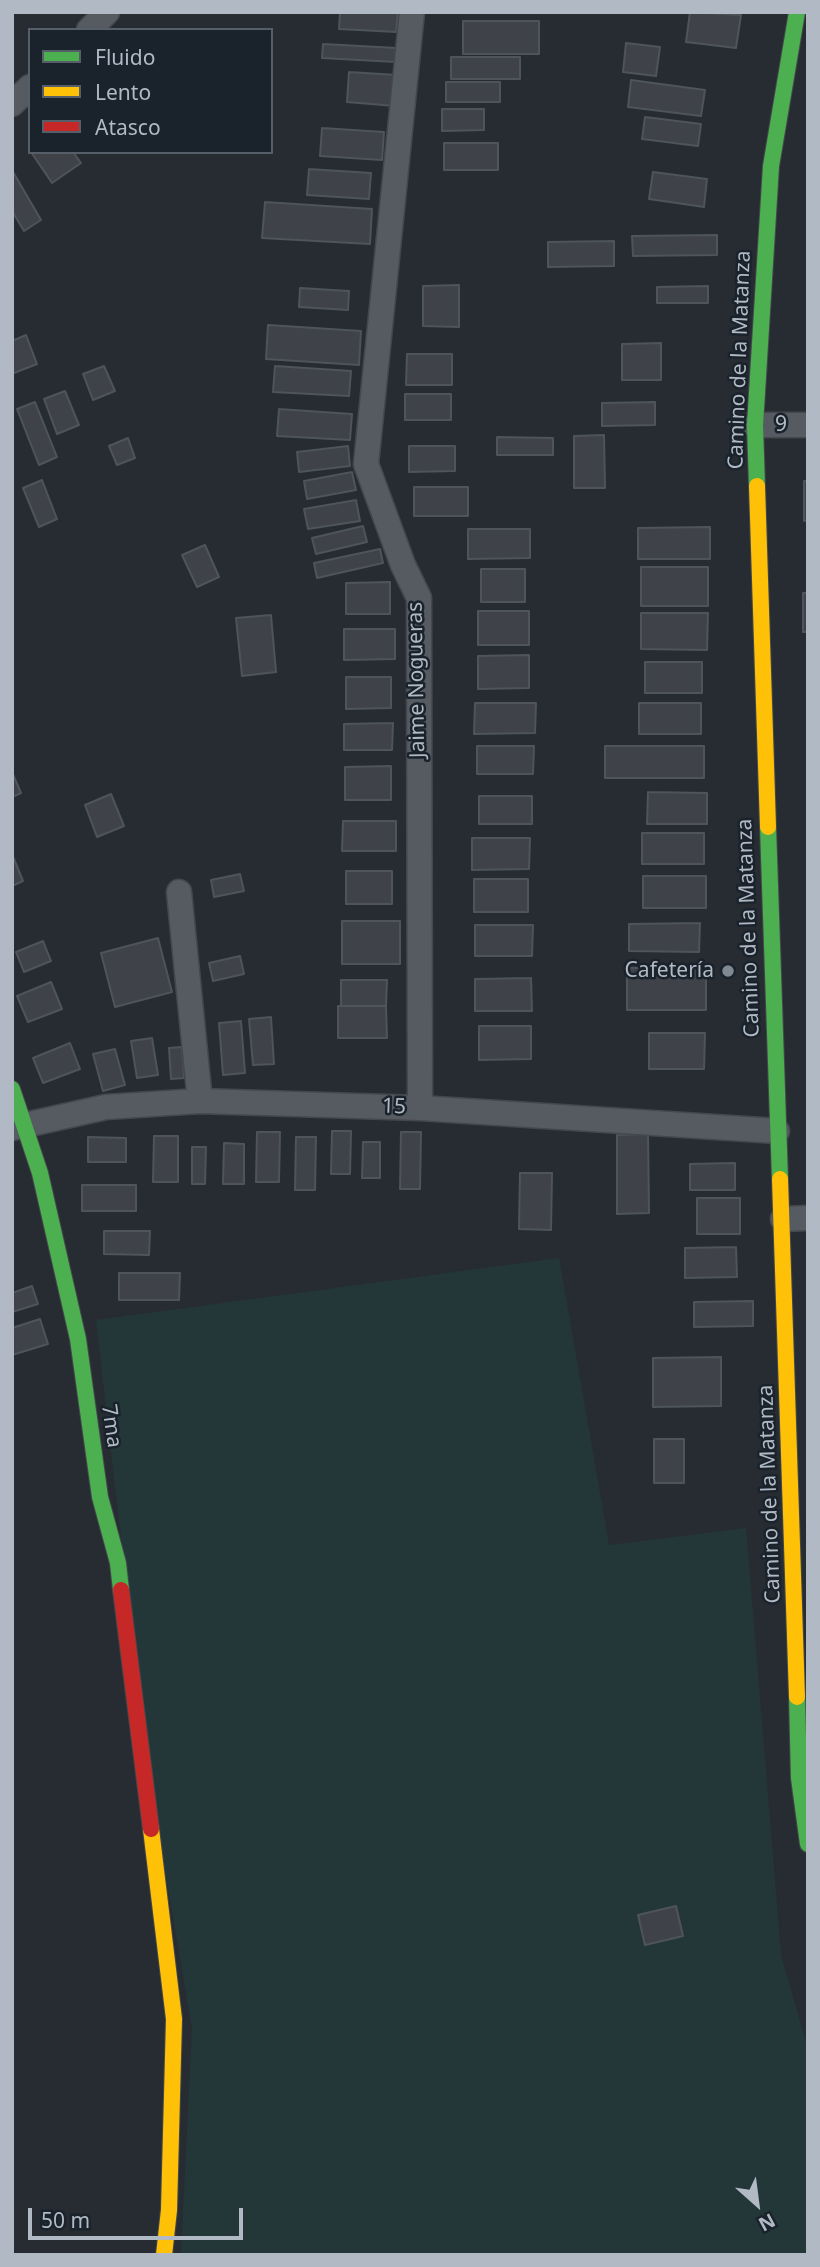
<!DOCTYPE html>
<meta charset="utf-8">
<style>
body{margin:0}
#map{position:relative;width:820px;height:2267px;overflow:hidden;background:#272c32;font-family:"Noto Sans",sans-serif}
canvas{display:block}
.frame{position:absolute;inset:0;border:14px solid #b0b9c4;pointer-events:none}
.legend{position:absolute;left:28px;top:28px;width:245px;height:126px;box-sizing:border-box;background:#1a232c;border:2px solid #565f69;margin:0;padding:9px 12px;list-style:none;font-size:21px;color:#b0b9c4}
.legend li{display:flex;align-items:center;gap:14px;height:35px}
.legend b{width:35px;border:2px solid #565f69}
.north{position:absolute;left:722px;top:2169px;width:70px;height:70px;-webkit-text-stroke:5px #1a232c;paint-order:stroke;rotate:152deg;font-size:19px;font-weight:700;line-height:28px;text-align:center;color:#b0b9c4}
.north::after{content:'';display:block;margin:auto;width:24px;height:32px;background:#b0b9c4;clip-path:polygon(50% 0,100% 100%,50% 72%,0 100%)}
.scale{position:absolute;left:28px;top:2208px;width:215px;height:32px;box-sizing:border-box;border:4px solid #b0b9c4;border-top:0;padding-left:9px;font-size:21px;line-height:24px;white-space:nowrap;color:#b0b9c4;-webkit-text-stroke:5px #1a232c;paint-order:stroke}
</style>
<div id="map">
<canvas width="820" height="2267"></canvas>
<div class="frame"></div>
<ul class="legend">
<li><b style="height:9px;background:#4caf50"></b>Fluido</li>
<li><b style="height:9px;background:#ffc107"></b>Lento</li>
<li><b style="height:9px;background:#c62828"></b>Atasco</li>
</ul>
<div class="north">N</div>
<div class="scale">50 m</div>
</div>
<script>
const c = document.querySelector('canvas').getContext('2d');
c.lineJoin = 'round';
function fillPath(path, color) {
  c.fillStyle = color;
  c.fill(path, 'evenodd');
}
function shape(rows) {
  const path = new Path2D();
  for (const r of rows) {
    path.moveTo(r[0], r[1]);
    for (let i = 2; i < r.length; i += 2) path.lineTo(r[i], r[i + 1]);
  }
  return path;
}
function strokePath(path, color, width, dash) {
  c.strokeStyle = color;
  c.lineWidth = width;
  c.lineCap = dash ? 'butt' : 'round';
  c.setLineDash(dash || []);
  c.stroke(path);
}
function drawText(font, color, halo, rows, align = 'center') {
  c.font = font + ' "Noto Sans",sans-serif';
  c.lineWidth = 5;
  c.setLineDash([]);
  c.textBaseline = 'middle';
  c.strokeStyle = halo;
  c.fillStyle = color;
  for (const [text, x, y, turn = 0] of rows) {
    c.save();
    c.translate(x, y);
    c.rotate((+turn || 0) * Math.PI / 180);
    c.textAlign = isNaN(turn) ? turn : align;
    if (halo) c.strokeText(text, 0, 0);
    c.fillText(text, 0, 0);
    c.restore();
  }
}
fillPath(shape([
 [559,1258,609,1545,746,1528,781,1955,808,2049,808,2255,181,2255,192,2028,148,1772,96,1320]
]), '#243738');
const building = shape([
 [340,12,398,12,396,32,339,29,340,12],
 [690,12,741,15,736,48,686,42,690,12],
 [463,21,539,21,539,54,463,54,463,21],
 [626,43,660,47,656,76,623,72,626,43],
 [323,44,397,48,396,62,322,58,323,44],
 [451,57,520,57,520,79,451,79,451,57],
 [349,72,397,75,395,106,347,102,349,72],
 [631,80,705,90,701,116,628,107,631,80],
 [446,82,500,82,500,102,446,102,446,82],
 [442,109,484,109,484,130,442,131,442,109],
 [645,117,701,124,698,146,642,139,645,117],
 [322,128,384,132,382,160,320,156,322,128],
 [444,143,498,143,498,170,444,170,444,143],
 [31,152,73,152,81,163,52,183,31,152],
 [309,169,371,173,369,199,307,195,309,169],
 [12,170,41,220,24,231,12,211,12,170],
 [653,172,707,179,704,207,649,199,653,172],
 [265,202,372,209,370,244,262,238,265,202],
 [717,235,717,255,633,256,632,236,717,235],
 [614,241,614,266,548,267,548,242,614,241],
 [459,285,459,327,423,326,423,286,459,285],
 [708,286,708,303,657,303,657,287,708,286],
 [300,288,349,291,348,310,299,307,300,288],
 [268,325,361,331,359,365,266,359,268,325],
 [26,335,37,364,14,373,12,368,12,341,26,335],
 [661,343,661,380,622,380,622,344,661,343],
 [407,354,452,354,452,385,406,385,407,354],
 [104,366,115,391,93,400,83,374,104,366],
 [275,366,351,371,349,396,273,392,275,366],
 [65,391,79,425,57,434,44,399,65,391],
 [405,394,451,394,451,420,405,420,405,394],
 [35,402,57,457,39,465,17,409,35,402],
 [655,402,655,425,602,426,602,403,655,402],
 [279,409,352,414,350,440,277,436,279,409],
 [604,435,605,488,574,488,574,436,604,435],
 [497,437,553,438,553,455,497,455,497,437],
 [128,438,135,458,117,465,109,446,128,438],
 [348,446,350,466,299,472,297,452,348,446],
 [409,446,455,446,455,471,409,472,409,446],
 [352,472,356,490,307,499,304,481,352,472],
 [42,480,57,519,39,527,23,488,42,480],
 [804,481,808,481,808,520,804,521,804,481],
 [414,487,468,487,468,516,414,516,414,487],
 [356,500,360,521,308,529,304,509,356,500],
 [363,526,367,542,316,554,312,538,363,526],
 [710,527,710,559,638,559,638,528,710,527],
 [468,529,530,529,530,558,468,559,468,529],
 [205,545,219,577,197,587,182,555,205,545],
 [380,549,383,563,317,578,314,563,380,549],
 [641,567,708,567,708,606,641,606,641,567],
 [481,569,525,569,525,602,481,602,481,569],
 [390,582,390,614,346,614,346,583,390,582],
 [803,593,808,593,808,632,803,632,803,593],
 [478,611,529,611,529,645,478,645,478,611],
 [641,613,708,613,707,650,641,649,641,613],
 [271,615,276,672,242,676,236,618,271,615],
 [344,629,395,629,395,659,344,660,344,629],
 [529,655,529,688,478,689,478,656,529,655],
 [645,662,702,662,702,693,645,693,645,662],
 [346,677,391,677,391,708,346,709,346,677],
 [475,703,536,703,535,733,474,734,475,703],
 [639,703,701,703,701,734,639,734,639,703],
 [393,723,392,750,344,750,344,724,393,723],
 [477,746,534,746,533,774,477,774,477,746],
 [605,746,704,746,704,778,605,778,605,746],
 [391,766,391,800,345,800,345,767,391,766],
 [12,772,21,793,12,797,12,772],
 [648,792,707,793,707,824,647,824,648,792],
 [111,794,124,826,97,837,85,805,111,794],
 [479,796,532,796,532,824,479,824,479,796],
 [343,821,396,821,396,851,342,851,343,821],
 [642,833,704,833,704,864,642,864,642,833],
 [472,838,530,838,529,869,472,870,472,838],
 [12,854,23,881,12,886,12,854],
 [346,871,392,871,392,904,346,904,346,871],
 [240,874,244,891,214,897,211,880,240,874],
 [643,876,706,876,706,908,643,908,643,876],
 [474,879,528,879,528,912,474,912,474,879],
 [342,921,400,921,400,964,342,964,342,921],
 [700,923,699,952,629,951,629,924,700,923],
 [475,925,533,925,532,956,475,956,475,925],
 [158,938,172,992,115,1007,101,953,158,938],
 [43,941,51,961,24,972,16,952,43,941],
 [240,956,244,974,213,981,209,963,240,956],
 [706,967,706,1010,627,1010,627,968,706,967],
 [531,978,532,1011,475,1011,475,979,531,978],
 [341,980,387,980,386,1006,341,1006,341,980],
 [51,982,62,1009,28,1022,17,996,51,982],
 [338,1006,386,1006,387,1038,338,1038,338,1006],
 [271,1017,274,1064,253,1065,249,1019,271,1017],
 [241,1021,245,1073,223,1075,219,1023,241,1021],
 [479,1026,531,1026,531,1059,479,1060,479,1026],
 [649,1033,705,1033,704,1069,649,1069,649,1033],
 [152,1038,158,1075,137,1078,131,1041,152,1038],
 [70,1043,80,1069,43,1083,33,1058,70,1043],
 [182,1047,184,1078,171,1079,169,1048,182,1047],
 [115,1049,125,1085,103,1091,93,1054,115,1049],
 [332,1131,351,1131,350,1174,331,1174,332,1131],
 [257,1132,280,1132,279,1182,256,1182,257,1132],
 [401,1132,421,1132,420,1189,400,1189,401,1132],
 [648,1134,649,1213,617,1214,617,1135,648,1134],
 [154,1136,178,1136,178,1182,153,1182,154,1136],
 [88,1137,126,1138,126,1162,88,1162,88,1137],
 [296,1137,316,1137,315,1190,295,1190,296,1137],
 [363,1142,380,1142,380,1178,362,1178,363,1142],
 [224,1143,244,1144,244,1184,223,1184,224,1143],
 [192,1147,206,1147,205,1184,192,1184,192,1147],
 [735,1163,735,1190,690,1190,690,1164,735,1163],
 [520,1173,552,1173,551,1230,519,1229,520,1173],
 [82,1185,136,1185,136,1211,82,1211,82,1185],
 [697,1198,740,1198,740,1234,697,1234,697,1198],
 [104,1231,150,1231,149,1255,104,1254,104,1231],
 [736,1247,737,1277,685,1278,685,1248,736,1247],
 [119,1273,180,1273,179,1300,119,1300,119,1273],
 [32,1286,38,1304,12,1312,12,1293,32,1286],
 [753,1301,753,1326,694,1327,694,1302,753,1301],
 [40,1319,48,1344,12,1355,12,1328,40,1319],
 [721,1357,721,1406,653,1407,653,1358,721,1357],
 [654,1439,684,1439,684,1483,654,1483,654,1439],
 [676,1906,683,1936,645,1945,638,1915,676,1906]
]);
fillPath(building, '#3f4349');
strokePath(building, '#4e545a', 2);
const street = shape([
 [412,12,366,464,403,565,419,598,420,1108],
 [89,30,107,12],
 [12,104,30,87],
 [755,425,808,425],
 [179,892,200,1101],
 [12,1128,106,1107,200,1101,420,1108,777,1131],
 [783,1219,808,1218]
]);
const fast = shape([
 [757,486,755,425,771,166,797,12],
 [768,827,780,1179],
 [12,1089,40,1173,78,1339,100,1497,118,1563,121,1590],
 [797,1697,799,1778,808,1844]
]);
const slow = shape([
 [757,486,768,827],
 [780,1179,797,1697],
 [151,1829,174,2019,169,2210,164,2255]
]);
const jam = shape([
 [121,1590,151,1829]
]);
strokePath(street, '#44484d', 27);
strokePath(fast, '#44484d', 18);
strokePath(slow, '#44484d', 18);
strokePath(jam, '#44484d', 18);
strokePath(street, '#565a61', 24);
strokePath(fast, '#4caf50', 16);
strokePath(slow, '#ffc107', 16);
strokePath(jam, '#c62828', 16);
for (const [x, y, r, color] of [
 [728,971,7,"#808891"]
]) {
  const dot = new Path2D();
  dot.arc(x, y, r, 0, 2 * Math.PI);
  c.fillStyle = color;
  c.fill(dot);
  strokePath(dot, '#1a232c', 2.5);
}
drawText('21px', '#b0b9c4', '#1a232c', [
 ["Camino de la Matanza",740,360,-88],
 ["9",781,425],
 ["Jaime Nogueras",417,680,-91],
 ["Camino de la Matanza",749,928,-92],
 ["15",394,1107,2],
 ["7ma",111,1426,82],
 ["Camino de la Matanza",770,1494,-92]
]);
drawText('21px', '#b0b9c4', '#1a232c', [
 ["Cafetería",714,971]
], 'right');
</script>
